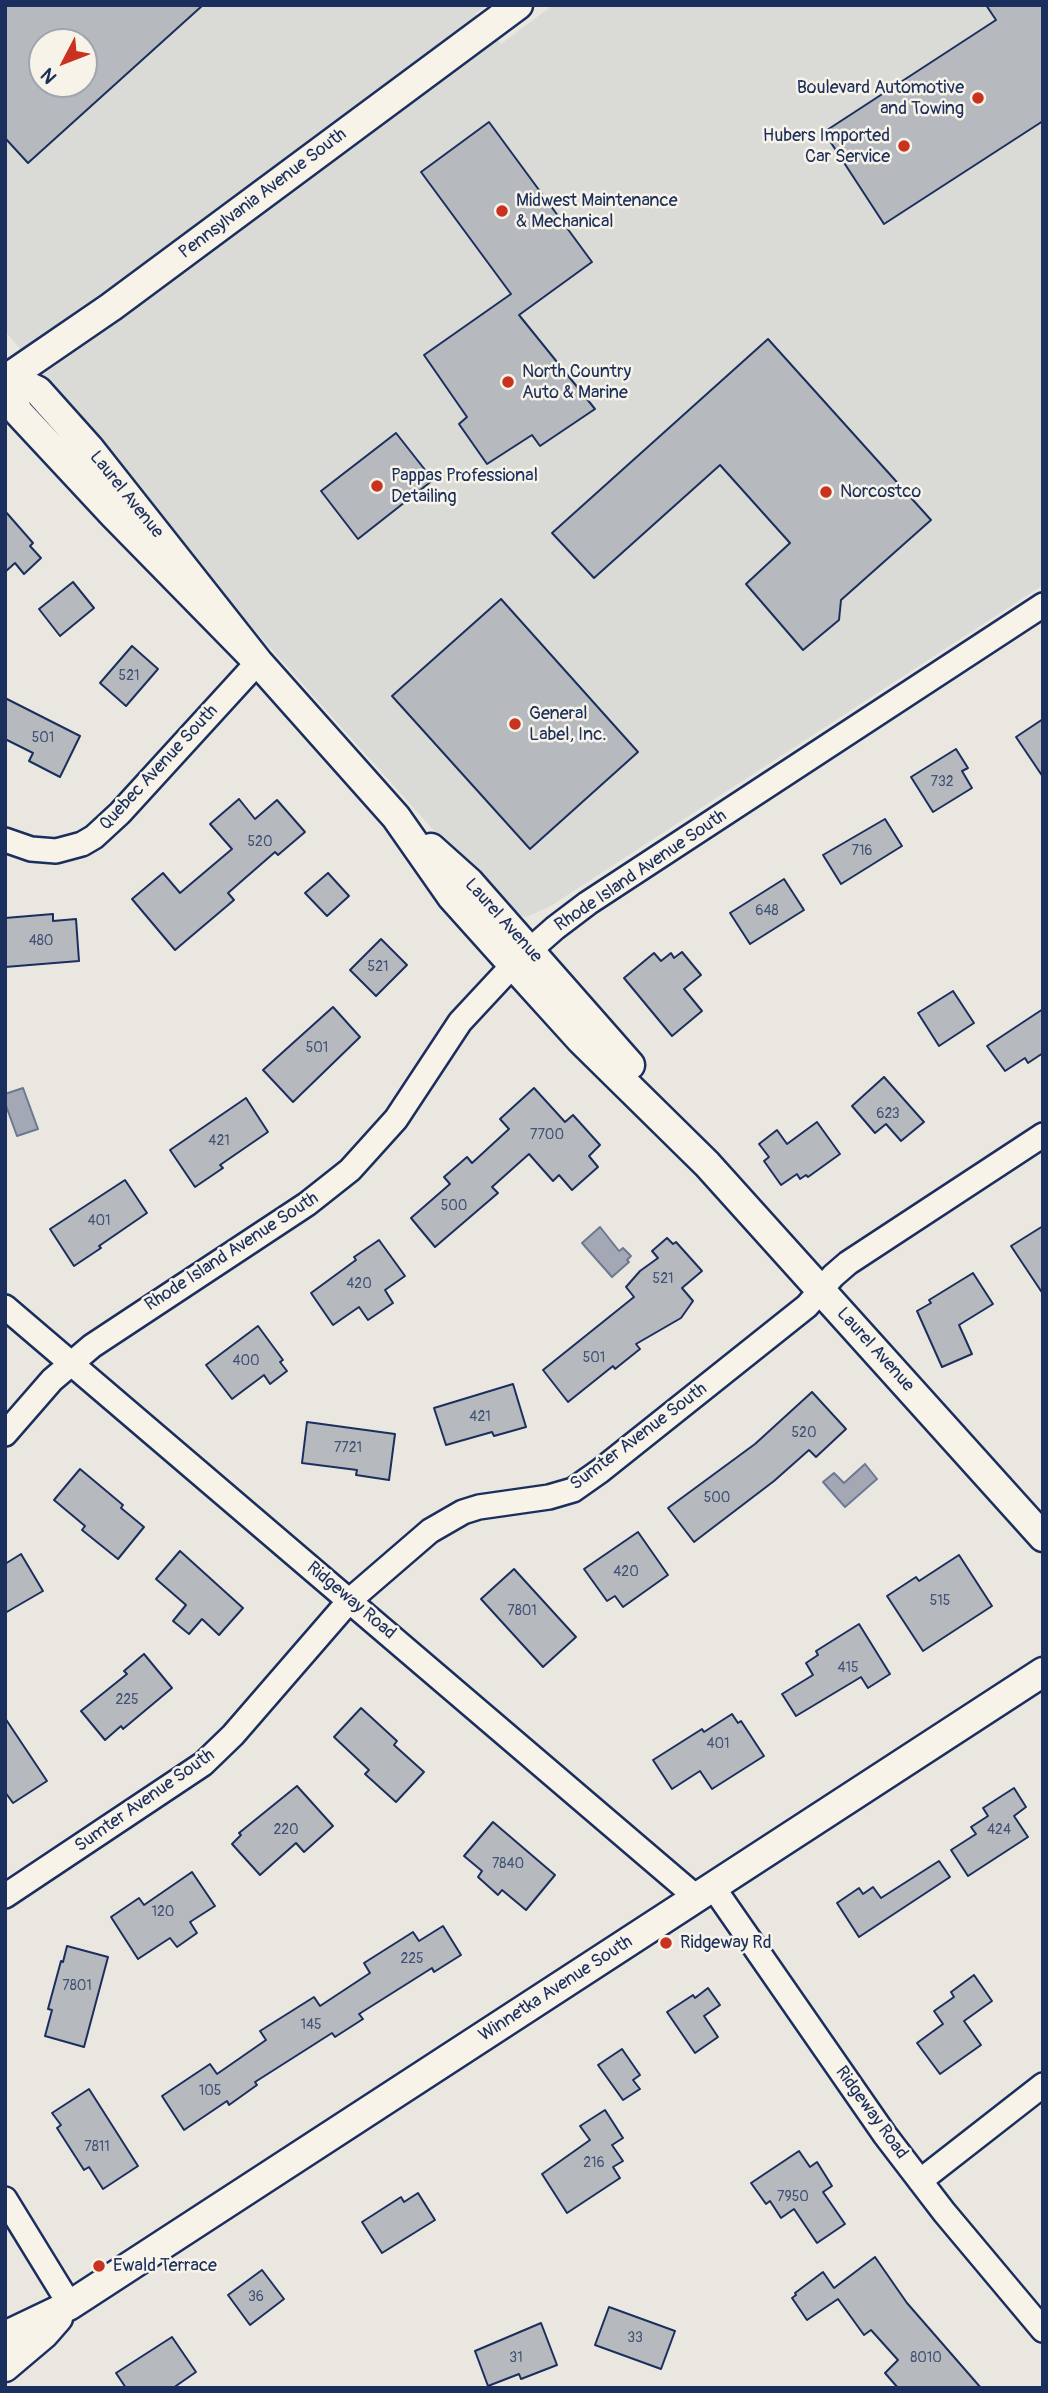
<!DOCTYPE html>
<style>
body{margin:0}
#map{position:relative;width:1048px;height:2393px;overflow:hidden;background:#eae7e0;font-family:Pangolin,sans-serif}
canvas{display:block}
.frame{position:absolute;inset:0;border:7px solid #1b2f5e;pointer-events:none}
.north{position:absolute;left:28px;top:28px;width:70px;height:70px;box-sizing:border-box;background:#f7f3e8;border:2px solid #9fa5b1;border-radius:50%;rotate:228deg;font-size:19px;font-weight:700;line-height:28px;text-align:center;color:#1b2f5e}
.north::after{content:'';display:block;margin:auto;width:24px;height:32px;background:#c8321e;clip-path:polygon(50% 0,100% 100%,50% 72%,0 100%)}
</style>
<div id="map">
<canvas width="1048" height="2393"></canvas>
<div class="frame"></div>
<div class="north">N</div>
</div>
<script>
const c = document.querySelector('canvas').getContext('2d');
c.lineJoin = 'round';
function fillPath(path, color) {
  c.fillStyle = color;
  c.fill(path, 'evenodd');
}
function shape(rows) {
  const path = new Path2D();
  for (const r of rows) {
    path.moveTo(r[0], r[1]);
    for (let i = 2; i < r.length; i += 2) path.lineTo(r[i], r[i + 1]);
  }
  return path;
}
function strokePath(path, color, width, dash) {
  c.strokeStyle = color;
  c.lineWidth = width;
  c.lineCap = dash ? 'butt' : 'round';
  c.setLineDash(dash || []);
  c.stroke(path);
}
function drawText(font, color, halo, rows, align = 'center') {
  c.font = font + ' Pangolin,sans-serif';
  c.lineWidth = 5;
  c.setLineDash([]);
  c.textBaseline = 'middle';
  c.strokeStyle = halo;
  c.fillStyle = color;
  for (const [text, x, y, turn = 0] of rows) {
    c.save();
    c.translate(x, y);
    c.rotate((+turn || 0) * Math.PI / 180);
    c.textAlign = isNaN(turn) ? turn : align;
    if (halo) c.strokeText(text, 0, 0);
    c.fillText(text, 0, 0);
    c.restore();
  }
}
fillPath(shape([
 [5,5,486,5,475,14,501,44,553,5,1043,5,1043,585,549,907,526,917,506,911,256,632,5,331],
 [42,42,84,42,84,84,42,84]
]), '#dadad6');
const water = shape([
 [23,1088,38,1129,17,1136,5,1103,5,1094,23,1088],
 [600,1227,619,1251,623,1248,631,1256,627,1260,629,1262,612,1277,582,1243,600,1227],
 [865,1464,877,1479,845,1507,823,1482,834,1473,844,1483,865,1464]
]);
fillPath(water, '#a3a8b4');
strokePath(water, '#6d7892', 2);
const building = shape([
 [5,5,203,5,28,163,5,138,5,5],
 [42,42,84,42,84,84,42,84,42,42],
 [986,5,1043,5,1043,121,884,224,824,132,996,20,986,5],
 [489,122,592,262,519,315,595,409,540,446,532,435,487,464,459,424,467,417,424,355,511,294,421,172,489,122],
 [768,339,931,520,841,600,839,620,803,650,746,584,790,543,720,465,594,578,552,533,768,339],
 [396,433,433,480,358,539,321,491,396,433],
 [5,511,33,543,30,546,41,558,24,574,15,563,5,572,5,511],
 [73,582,94,608,60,636,39,609,73,582],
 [501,599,638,752,530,849,392,696,501,599],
 [132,646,158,669,126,706,100,683,132,646],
 [5,698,80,736,60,777,29,761,33,753,5,739,5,698],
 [1043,719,1043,777,1016,737,1043,719],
 [956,749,968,768,962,771,972,788,933,812,911,777,956,749],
 [239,799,255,819,277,800,305,832,278,855,275,852,228,893,234,900,175,950,132,899,163,873,180,893,232,849,210,824,239,799],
 [885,819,902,846,841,884,823,855,885,819],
 [328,873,349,896,327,916,305,893,328,873],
 [784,879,804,910,750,944,730,913,784,879],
 [53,914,53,921,76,919,79,961,5,967,5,918,53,914],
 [381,939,407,965,376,996,350,970,381,939],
 [682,952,701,975,684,989,702,1011,672,1036,624,978,654,953,661,961,671,953,674,958,682,952],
 [953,991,974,1023,939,1046,918,1013,953,991],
 [333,1007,360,1037,293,1102,263,1070,333,1007],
 [1043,1009,1043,1053,1028,1063,1025,1058,1005,1071,987,1046,1043,1009],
 [884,1077,924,1122,901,1141,886,1124,875,1133,852,1106,884,1077],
 [534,1088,565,1122,573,1115,600,1145,589,1156,598,1167,572,1190,559,1175,553,1181,529,1154,492,1187,498,1193,435,1247,411,1218,450,1184,444,1177,467,1157,472,1163,509,1129,500,1119,534,1088],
 [246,1098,268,1132,220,1165,223,1168,195,1187,170,1150,246,1098],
 [817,1122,840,1154,808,1177,806,1175,800,1179,797,1174,781,1185,764,1161,769,1157,759,1144,777,1130,787,1144,817,1122],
 [125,1180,147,1213,99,1246,101,1248,74,1266,50,1229,125,1180],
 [1043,1226,1043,1294,1011,1246,1043,1226],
 [667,1238,673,1244,676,1242,702,1271,682,1288,693,1301,681,1318,636,1344,640,1349,615,1369,613,1366,568,1402,543,1370,634,1297,626,1287,640,1271,658,1258,652,1251,667,1238],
 [379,1240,405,1276,385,1290,393,1303,368,1320,359,1307,333,1325,311,1293,356,1260,354,1257,379,1240],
 [973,1273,993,1304,959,1325,972,1354,942,1367,917,1311,931,1303,929,1300,973,1273],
 [258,1326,283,1360,280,1362,287,1371,270,1384,264,1375,232,1399,206,1365,258,1326],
 [513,1384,526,1427,494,1436,492,1432,446,1445,434,1408,513,1384],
 [812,1392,846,1429,816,1457,809,1450,774,1481,694,1542,668,1508,755,1444,812,1392],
 [307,1422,395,1434,389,1480,356,1475,357,1470,302,1463,307,1422],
 [80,1469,123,1505,121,1508,144,1527,118,1559,82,1530,85,1526,54,1500,80,1469],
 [638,1532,668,1575,623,1607,615,1596,607,1601,584,1569,638,1532],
 [180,1551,243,1608,219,1635,202,1619,189,1634,173,1621,186,1605,156,1579,180,1551],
 [21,1554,43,1591,5,1613,5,1564,21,1554],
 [959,1555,992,1606,923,1651,887,1596,916,1577,919,1581,959,1555],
 [514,1569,576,1637,543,1667,481,1599,514,1569],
 [859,1624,890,1674,868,1688,861,1677,796,1716,782,1694,813,1675,806,1663,818,1655,816,1651,859,1624],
 [144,1654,172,1688,123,1729,121,1726,105,1740,81,1711,127,1674,124,1671,144,1654],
 [361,1708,397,1741,394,1745,424,1772,396,1802,365,1774,369,1770,334,1737,361,1708],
 [732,1714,738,1723,741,1721,764,1756,712,1789,700,1771,672,1789,653,1760,702,1729,704,1732,732,1714],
 [5,1718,47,1781,13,1803,5,1792,5,1718],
 [297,1786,333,1826,304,1852,296,1843,260,1875,232,1844,241,1835,239,1833,297,1786],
 [1014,1788,1026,1807,1014,1816,1028,1837,968,1876,951,1850,976,1834,971,1827,988,1816,983,1808,1014,1788],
 [493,1822,555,1875,526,1910,502,1890,498,1895,478,1877,482,1871,464,1856,493,1822],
 [939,1861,950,1877,859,1937,837,1903,859,1888,863,1894,873,1887,881,1898,939,1861],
 [192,1872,215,1906,190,1922,197,1933,177,1947,170,1938,138,1959,111,1917,139,1898,144,1905,192,1872],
 [443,1926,461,1955,434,1972,432,1968,359,2014,363,2019,335,2037,332,2033,255,2082,257,2085,229,2105,227,2101,184,2130,162,2096,210,2064,217,2074,266,2040,260,2031,314,1997,320,2006,370,1973,364,1963,413,1932,419,1941,443,1926],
 [67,1946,108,1957,84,2047,45,2036,52,2010,48,2009,61,1961,63,1962,67,1946],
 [974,1975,992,2001,964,2021,981,2045,940,2074,917,2043,943,2024,934,2011,954,1997,951,1992,974,1975],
 [708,1988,720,2005,704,2016,718,2037,695,2053,667,2012,693,1995,695,1998,708,1988],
 [622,2049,640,2075,633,2080,640,2089,623,2100,598,2065,622,2049],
 [89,2089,138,2166,103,2189,89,2167,84,2170,57,2128,61,2125,52,2113,89,2089],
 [605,2110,623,2138,612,2145,623,2161,613,2167,620,2178,567,2213,542,2174,590,2140,580,2126,605,2110],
 [799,2151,810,2167,817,2162,832,2186,823,2192,845,2224,817,2243,794,2209,781,2218,770,2201,766,2204,751,2183,799,2151],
 [418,2193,435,2220,382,2253,362,2222,401,2197,404,2202,418,2193],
 [875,2257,907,2303,981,2388,898,2388,885,2373,898,2360,871,2330,864,2335,838,2299,807,2320,792,2298,796,2295,795,2293,823,2272,834,2288,875,2257],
 [262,2270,284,2299,250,2325,228,2295,262,2270],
 [609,2307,675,2331,661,2369,595,2345,609,2307],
 [541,2323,557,2365,521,2379,519,2374,488,2386,475,2351,541,2323],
 [172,2337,196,2372,173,2388,126,2388,116,2373,172,2337]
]);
fillPath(building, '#b6babf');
strokePath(building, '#1b2f5e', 2);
const minor = shape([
 [5,840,31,849,56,851,82,844,94,837,120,813,258,662],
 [5,1307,696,1897],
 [5,1434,52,1380,92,1346,307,1204,350,1170,396,1119,460,1022,513,965,555,928,588,903,1043,605],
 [713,1887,885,2135,944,2212,1043,2330],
 [5,1896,203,1764,233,1735,350,1600,430,1531,463,1512,479,1507,549,1497,573,1490,600,1471,807,1306,833,1276,848,1263,1043,1135],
 [920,2181,1043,2085],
 [5,2199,70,2305]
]);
const tertiary = shape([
 [5,378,10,397,19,413,114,515,258,662,89,448,38,391,24,384,6,379],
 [6,379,111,307,518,5],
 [258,662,396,817,452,897,513,965,581,1040,707,1164,1043,1537],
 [431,848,469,882,630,1065],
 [5,2336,70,2305,1043,1672],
 [5,2367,44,2334,58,2318]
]);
strokePath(minor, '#1b2f5e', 28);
strokePath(tertiary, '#1b2f5e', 33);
strokePath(minor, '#f7f3e8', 23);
strokePath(tertiary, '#f7f3e8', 28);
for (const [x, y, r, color] of [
 [978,98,7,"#c8321e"],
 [904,146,7,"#c8321e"],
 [502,211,7,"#c8321e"],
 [508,382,7,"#c8321e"],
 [377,486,7,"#c8321e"],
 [826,492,7,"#c8321e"],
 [515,724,7,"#c8321e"],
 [666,1943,7,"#c8321e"],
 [99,2266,7,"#c8321e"]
]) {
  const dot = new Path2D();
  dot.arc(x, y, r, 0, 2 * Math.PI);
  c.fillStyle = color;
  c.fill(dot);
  strokePath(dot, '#f7f3e8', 2.5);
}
drawText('14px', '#425276', null, [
 ["521",129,676],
 ["501",43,738],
 ["732",942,782],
 ["520",260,842],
 ["716",862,851],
 ["648",767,911],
 ["480",41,941],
 ["521",378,967],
 ["501",317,1048],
 ["623",888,1114],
 ["7700",547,1135],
 ["421",219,1141],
 ["500",454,1206],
 ["401",99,1221],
 ["521",663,1279],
 ["420",359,1284],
 ["501",594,1358],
 ["400",246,1361],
 ["421",480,1417],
 ["520",804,1433],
 ["7721",348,1448],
 ["500",717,1498],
 ["420",626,1572],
 ["515",940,1601],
 ["7801",522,1611],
 ["415",848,1668],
 ["225",127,1700],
 ["401",718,1744],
 ["220",286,1830],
 ["424",999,1830],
 ["7840",508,1864],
 ["120",163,1912],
 ["225",412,1959],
 ["7801",77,1986],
 ["145",311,2025],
 ["105",210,2091],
 ["7811",97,2147],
 ["216",594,2163],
 ["7950",793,2197],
 ["36",256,2297],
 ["33",635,2338],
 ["31",516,2358],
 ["8010",926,2358]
]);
drawText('18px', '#1b2f5e', '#f7f3e8', [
 ["Boulevard Automotive",964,88,"right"],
 ["and Towing",964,109,"right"],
 ["Hubers Imported",890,136,"right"],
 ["Car Service",890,157,"right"],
 ["Midwest Maintenance",516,201],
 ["& Mechanical",516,222],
 ["North Country",522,372],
 ["Auto & Marine",522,393],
 ["Pappas Professional",391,476],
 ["Detailing",391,497],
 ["Norcostco",840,492],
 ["General",529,714],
 ["Label, Inc.",529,735],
 ["Ridgeway Rd",680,1943],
 ["Ewald Terrace",113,2266]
], 'left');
drawText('18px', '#1b2f5e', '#f7f3e8', [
 ["Pennsylvania Avenue South",263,194,-37],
 ["Laurel Avenue",126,495,51],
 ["Quebec Avenue South",159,768,-47],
 ["Rhode Island Avenue South",641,871,-34],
 ["Laurel Avenue",503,921,48],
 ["Rhode Island Avenue South",232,1252,-33],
 ["Laurel Avenue",875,1350,48],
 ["Sumter Avenue South",639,1437,-37],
 ["Ridgeway Road",351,1601,40],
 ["Sumter Avenue South",145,1801,-35],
 ["Winnetka Avenue South",556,1989,-33],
 ["Ridgeway Road",871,2113,54]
]);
</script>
